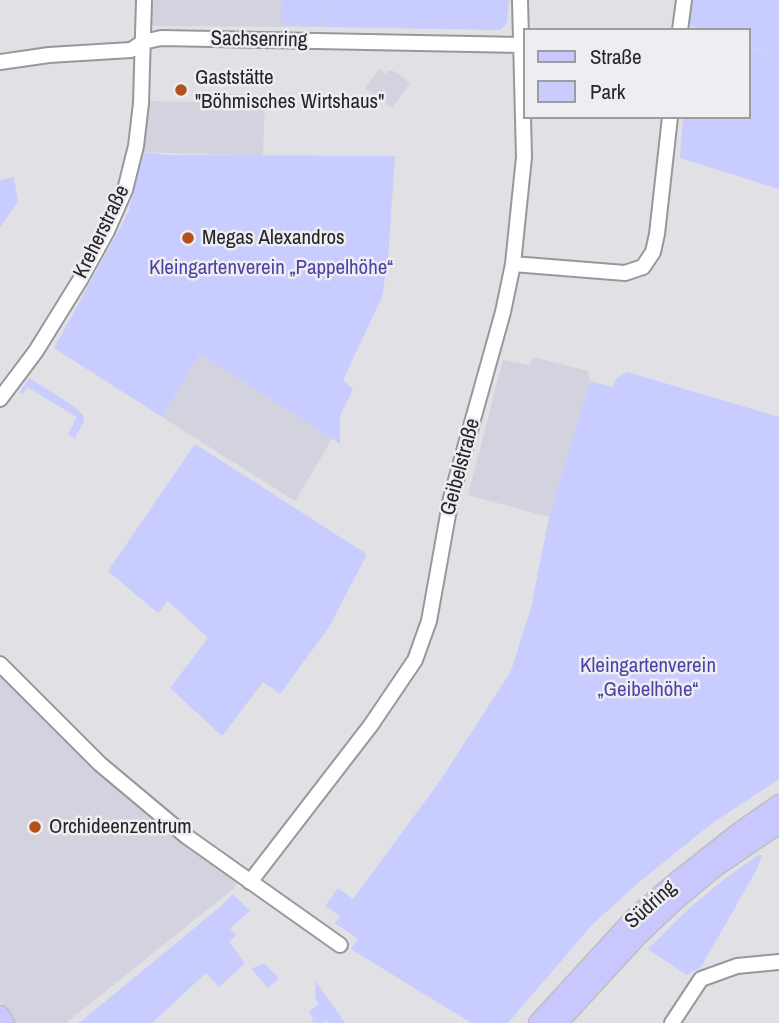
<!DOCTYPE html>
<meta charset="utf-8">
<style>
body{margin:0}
#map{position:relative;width:779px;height:1023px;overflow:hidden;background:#e0e0e5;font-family:"Archivo Narrow",sans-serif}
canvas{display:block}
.legend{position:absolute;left:523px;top:28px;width:228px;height:91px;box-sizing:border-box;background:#ededf2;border:2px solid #9d9da1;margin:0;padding:9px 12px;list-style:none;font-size:21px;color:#262628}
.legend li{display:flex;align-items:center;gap:14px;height:35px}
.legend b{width:35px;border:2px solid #9d9da1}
</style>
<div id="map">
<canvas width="779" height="1023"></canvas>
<ul class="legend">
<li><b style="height:9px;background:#c8c8ff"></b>Straße</li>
<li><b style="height:19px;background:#c9ccfe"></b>Park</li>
</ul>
</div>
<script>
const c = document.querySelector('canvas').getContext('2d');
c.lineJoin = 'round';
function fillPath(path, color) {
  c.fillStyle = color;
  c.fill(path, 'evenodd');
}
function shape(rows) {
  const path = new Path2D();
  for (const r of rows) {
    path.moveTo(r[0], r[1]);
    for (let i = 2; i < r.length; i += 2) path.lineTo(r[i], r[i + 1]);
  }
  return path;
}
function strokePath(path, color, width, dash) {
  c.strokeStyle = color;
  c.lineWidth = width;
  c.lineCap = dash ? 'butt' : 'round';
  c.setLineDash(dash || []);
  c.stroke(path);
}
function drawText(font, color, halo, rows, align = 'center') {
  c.font = font + ' "Archivo Narrow",sans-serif';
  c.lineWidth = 5;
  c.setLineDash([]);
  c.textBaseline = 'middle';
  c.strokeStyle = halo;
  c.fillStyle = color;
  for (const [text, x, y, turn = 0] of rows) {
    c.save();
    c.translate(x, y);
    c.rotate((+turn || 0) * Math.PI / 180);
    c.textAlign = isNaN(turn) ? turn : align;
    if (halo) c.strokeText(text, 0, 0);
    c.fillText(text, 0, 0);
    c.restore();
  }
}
fillPath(shape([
 [146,0,326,0,325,27,146,26],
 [379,69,386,74,388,71,394,71,410,83,392,108,365,88],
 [215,93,265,95,263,156,144,152,149,101,196,102],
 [200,354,332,439,295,501,162,417],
 [533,357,588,371,590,381,549,517,468,495,503,360,530,365],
 [0,671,239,879,233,889,66,1023,14,1023,0,1001]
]), '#d2d3de');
fillPath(shape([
 [282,0,509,0,507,24,500,30,325,27,325,9,324,26,281,24],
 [691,0,779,0,779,189,680,158,683,117,749,117,749,47,775,55,749,46,749,30,702,30,687,25],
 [144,152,165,155,395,156,388,258,382,297,343,380,353,389,340,416,340,444,200,354,162,417,54,348,128,213],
 [14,177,18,202,0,227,0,180],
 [627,372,779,417,779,779,711,824,638,883,593,924,508,1023,471,1023,351,949,358,939,335,923,340,916,325,906,338,888,353,899,440,781,511,671,531,608,549,517,590,381,612,387,617,378],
 [29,378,75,407,83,415,84,422,76,435,76,439,68,434,77,417,27,387,23,394,20,392],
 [195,444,365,553,366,556,329,627,280,694,263,682,222,736,170,688,208,638,168,601,158,613,108,571],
 [758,855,762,855,757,869,701,967,687,975,648,949,684,913,718,884],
 [233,894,250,911,230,928,236,936,229,942,245,963,219,987,206,973,152,1023,79,1023,220,907],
 [264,963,279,978,268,988,251,969],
 [316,981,319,986,345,1023,329,1023,327,1021,322,1023,311,1022,313,1018,309,1012,319,1004,315,997]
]), '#c9ccfe');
const minor = shape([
 [680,30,684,0],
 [0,62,49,55,131,50,143,42,161,38,522,45],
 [513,264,625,273,643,267,653,252,657,234,670,117],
 [0,399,36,351,80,280,107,231,125,190,136,146,141,103,144,0],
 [0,664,100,764,186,836,340,945],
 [250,882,371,725,415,660,429,621,451,498,503,312,513,264,524,157,520,0],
 [672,1023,701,979,737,966,779,962]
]);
const major = shape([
 [0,1015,5,1023],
 [538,1023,633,919,672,885,739,832,779,804],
 [558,1023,638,936,676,900,717,866,779,824]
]);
strokePath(minor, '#97989c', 18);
strokePath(major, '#bebebe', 21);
strokePath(minor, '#fff', 14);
strokePath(major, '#c8c8ff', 18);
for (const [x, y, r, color] of [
 [181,90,7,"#b44f1e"],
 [188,238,7,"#b44f1e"],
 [35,827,7,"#b44f1e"]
]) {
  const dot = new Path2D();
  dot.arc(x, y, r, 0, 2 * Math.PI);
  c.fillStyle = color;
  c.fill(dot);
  strokePath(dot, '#ededf2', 2.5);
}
drawText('21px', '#262628', '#ededf2', [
 ["Sachsenring",259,40,1],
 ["Kreherstraße",102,232,-64],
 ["Geibelstraße",461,467,-75],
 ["Südring",651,905,-42]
]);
drawText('21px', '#262628', '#ededf2', [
 ["Gaststätte",195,78],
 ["\"Böhmisches Wirtshaus\"",195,102],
 ["Megas Alexandros",202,238],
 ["Orchideenzentrum",49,827]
], 'left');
drawText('21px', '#4d44a7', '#ededf2', [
 ["Kleingartenverein „Pappelhöhe“",271,268],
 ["Kleingartenverein",648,666],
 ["„Geibelhöhe“",648,690]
]);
</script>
